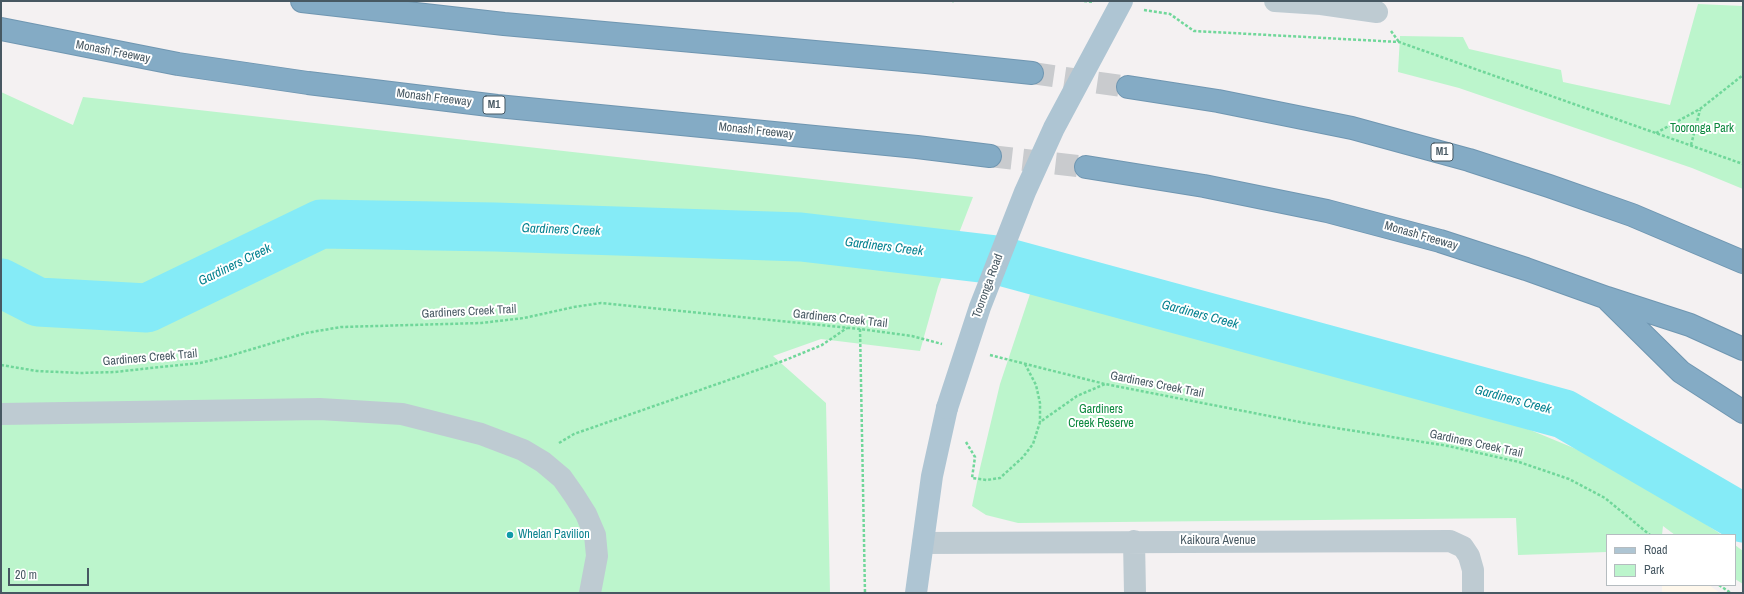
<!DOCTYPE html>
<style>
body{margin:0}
#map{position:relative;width:1744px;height:594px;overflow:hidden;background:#f4f1f2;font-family:"Archivo Narrow",sans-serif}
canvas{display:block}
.frame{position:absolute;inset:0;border:2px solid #475862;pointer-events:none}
.legend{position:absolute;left:1606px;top:534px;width:130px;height:52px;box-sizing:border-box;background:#fff;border:1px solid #b5bcc0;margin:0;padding:5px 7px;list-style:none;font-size:12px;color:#475862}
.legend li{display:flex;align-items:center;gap:8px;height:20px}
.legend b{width:20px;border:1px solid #b5bcc0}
.scale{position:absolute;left:8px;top:568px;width:81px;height:18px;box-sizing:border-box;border:2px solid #475862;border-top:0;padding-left:5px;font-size:12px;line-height:14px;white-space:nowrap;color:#475862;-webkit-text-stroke:3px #fff;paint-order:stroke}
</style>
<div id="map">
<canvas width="1744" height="594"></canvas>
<div class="frame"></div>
<ul class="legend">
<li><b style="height:5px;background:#aec5d3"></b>Road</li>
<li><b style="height:11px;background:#bcf5cc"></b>Park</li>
</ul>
<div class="scale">20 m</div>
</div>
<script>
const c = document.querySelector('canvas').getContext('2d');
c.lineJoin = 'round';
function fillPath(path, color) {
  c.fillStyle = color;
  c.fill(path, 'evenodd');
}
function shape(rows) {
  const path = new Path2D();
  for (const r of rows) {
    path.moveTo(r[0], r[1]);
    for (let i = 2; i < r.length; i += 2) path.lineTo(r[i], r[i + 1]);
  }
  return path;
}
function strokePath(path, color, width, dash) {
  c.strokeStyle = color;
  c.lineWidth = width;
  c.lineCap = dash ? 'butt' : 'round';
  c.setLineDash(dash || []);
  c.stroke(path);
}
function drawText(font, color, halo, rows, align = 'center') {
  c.font = font + ' "Archivo Narrow",sans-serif';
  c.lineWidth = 4;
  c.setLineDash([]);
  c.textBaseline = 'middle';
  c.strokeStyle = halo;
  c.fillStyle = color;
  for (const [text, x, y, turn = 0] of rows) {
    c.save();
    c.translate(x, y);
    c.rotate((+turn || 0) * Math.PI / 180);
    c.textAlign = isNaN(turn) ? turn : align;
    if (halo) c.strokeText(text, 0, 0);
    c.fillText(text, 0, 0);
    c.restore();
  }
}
fillPath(shape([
 [1662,585,1709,585,1720,593,1662,593]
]), '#fef7eb');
fillPath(shape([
 [1698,4,1743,6,1743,189,1692,168,1459,88,1398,72,1400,36,1463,37,1469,49,1561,70,1563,82,1670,105],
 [1,92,73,125,83,97,973,197,938,287,920,351,821,339,773,356,826,403,830,593,1,593],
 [1032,288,1387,386,1523,427,1610,463,1664,496,1722,535,1675,535,1663,526,1662,535,1607,535,1607,552,1518,555,1516,518,1018,523,986,515,972,506,980,468,1000,384],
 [1735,545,1743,551,1743,584,1735,579]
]), '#bcf5cc');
strokePath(shape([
 [1,283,38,302,147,308,321,224,495,227,801,237,997,260,1564,414,1743,518]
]), '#85ebf7', 49);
strokePath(shape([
 [1032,73,1128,87],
 [990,156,1086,167]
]), '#c9cbce', 22, [22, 11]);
const highway = shape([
 [302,1,504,24,926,62,1032,73],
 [1,29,178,64,308,83,497,106,917,147,990,156],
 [1128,87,1218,101,1352,128,1469,160,1549,186,1632,215,1743,262],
 [1086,167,1204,186,1327,211,1440,241,1526,269,1607,298,1690,325,1743,349],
 [1609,301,1681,372,1743,412]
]);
strokePath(highway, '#6f96b1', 24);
strokePath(shape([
 [952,1,954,1],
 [1084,1,1094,2],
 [1144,10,1170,14,1194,31,1399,42,1743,164],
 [1391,31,1399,42],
 [1656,133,1700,109,1743,75],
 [1691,145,1700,110],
 [860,329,865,593],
 [990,355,1105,384,1305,423,1448,446,1519,462,1569,479,1605,498,1650,535],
 [1025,364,1036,385,1040,403,1040,422],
 [1,365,37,371,80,373,115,372,160,367,200,363,229,356,306,333,341,327,481,323,524,318,574,307,601,303,860,329,912,336,942,344],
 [966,442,975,457,972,478,987,480,1000,478,1023,457,1033,444,1040,422,1077,396,1105,384],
 [559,443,574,434,783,361,822,345,847,328],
 [1719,585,1731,593]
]), '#70d79a', 2.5, [3, 2]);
strokePath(shape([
 [1275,1,1321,4,1377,12],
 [1,414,320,409,402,414,481,434,523,450,543,462,562,478,574,495,586,514,595,535,597,556,590,593],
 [1134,541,1135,593],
 [923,543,1450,541,1463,547,1469,556,1473,570,1473,593]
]), '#becbd2', 22);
strokePath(shape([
 [916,593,932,476,947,408]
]), '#aec5d3', 22);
strokePath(highway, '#84abc5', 22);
strokePath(shape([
 [947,408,980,307,1025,192,1054,128,1122,1]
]), '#aec5d3', 22);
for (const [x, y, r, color] of [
 [510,535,4,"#0f9aa8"]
]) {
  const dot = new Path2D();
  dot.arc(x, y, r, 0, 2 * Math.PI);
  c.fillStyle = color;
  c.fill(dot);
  strokePath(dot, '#fff', 1.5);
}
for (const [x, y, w] of [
 [494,105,22],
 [1442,152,22]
]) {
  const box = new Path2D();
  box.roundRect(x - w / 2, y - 9, w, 18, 3);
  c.fillStyle = '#fff';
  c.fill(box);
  strokePath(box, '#475862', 1);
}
drawText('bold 11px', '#475862', null, [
 ["M1",494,105],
 ["M1",1442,152]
]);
drawText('12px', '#475862', '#fff', [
 ["Monash Freeway",113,52,11],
 ["Monash Freeway",434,98,7],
 ["Monash Freeway",756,131,6],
 ["Monash Freeway",1421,236,16],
 ["Tooronga Road",988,286,-70],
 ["Gardiners Creek Trail",469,312,-3],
 ["Gardiners Creek Trail",840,319,6],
 ["Gardiners Creek Trail",150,358,-5],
 ["Gardiners Creek Trail",1157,385,11],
 ["Gardiners Creek Trail",1476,444,12],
 ["Kaikoura Avenue",1218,541]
]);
drawText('12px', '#0c883e', '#fff', [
 ["Tooronga Park",1702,129],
 ["Gardiners",1101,410],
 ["Creek Reserve",1101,424]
]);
drawText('12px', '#0d838f', '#fff', [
 ["Whelan Pavilion",518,535]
], 'left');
drawText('italic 13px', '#048290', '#fff', [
 ["Gardiners Creek",561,230,2],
 ["Gardiners Creek",884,247,7],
 ["Gardiners Creek",235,265,-26],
 ["Gardiners Creek",1200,315,15],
 ["Gardiners Creek",1513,400,15]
]);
</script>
